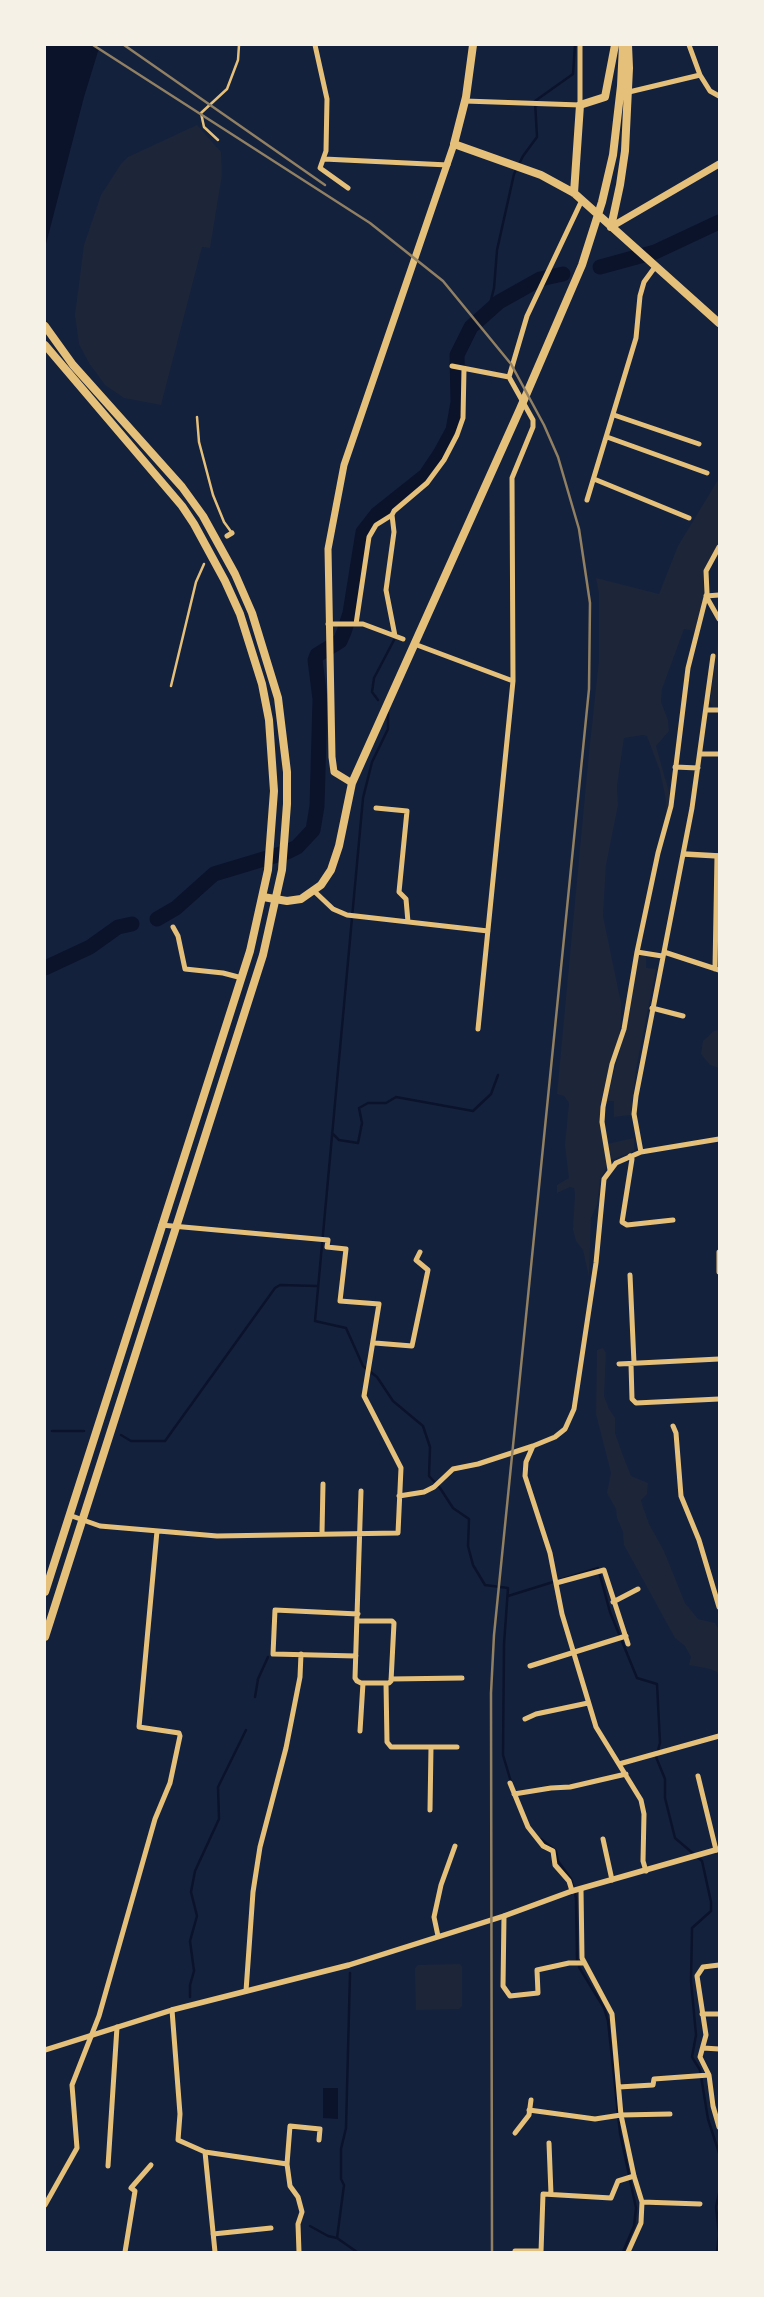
<!DOCTYPE html>
<style>
body{margin:0}
#map{position:relative;width:764px;height:2297px;overflow:hidden;background:#14213d;font-family:"Nunito Sans",sans-serif}
canvas{display:block}
.frame{position:absolute;inset:0;border:46px solid #f6f1e7;pointer-events:none}
</style>
<div id="map">
<canvas width="764" height="2297"></canvas>
<div class="frame"></div>
</div>
<script>
const c = document.querySelector('canvas').getContext('2d');
c.lineJoin = 'round';
function fillPath(path, color) {
  c.fillStyle = color;
  c.fill(path, 'evenodd');
}
function shape(rows) {
  const path = new Path2D();
  for (const r of rows) {
    path.moveTo(r[0], r[1]);
    for (let i = 2; i < r.length; i += 2) path.lineTo(r[i], r[i + 1]);
  }
  return path;
}
function strokePath(path, color, width, dash) {
  c.strokeStyle = color;
  c.lineWidth = width;
  c.lineCap = dash ? 'butt' : 'round';
  c.setLineDash(dash || []);
  c.stroke(path);
}
fillPath(shape([
 [197,125,221,152,222,175,210,248,202,247,161,405,124,398,105,385,89,363,79,344,75,315,84,245,101,195,121,164,128,157],
 [718,480,719,543,703,571,704,598,695,631,684,629,662,689,661,702,668,720,669,731,656,746,669,792,670,801,666,815,666,800,660,771,647,736,643,735,624,738,617,786,618,805,606,865,603,916,621,1003,621,1021,618,1045,610,1062,600,1106,600,1124,607,1167,600,1179,597,1205,591,1218,589,1277,583,1250,576,1241,573,1229,575,1194,574,1188,570,1187,557,1193,557,1185,569,1178,565,1145,569,1103,564,1096,557,1094,589,753,599,660,599,593,596,578,659,594,678,546],
 [718,639,719,707,713,707,710,702],
 [641,955,646,955,646,968,656,969,636,1069,631,1115,614,1117,614,1101,606,1101,628,1020,638,957],
 [719,1030,719,1068,710,1065,701,1054,703,1041,714,1031],
 [634,1138,634,1151,611,1160,607,1144],
 [603,1348,606,1353,604,1396,609,1409,615,1418,615,1433,622,1453,631,1476,648,1483,647,1494,641,1500,642,1504,649,1524,664,1551,685,1603,698,1619,715,1623,719,1630,719,1676,717,1672,710,1669,689,1665,691,1657,685,1646,675,1638,624,1545,623,1532,617,1518,616,1509,607,1493,611,1473,596,1414,597,1350],
 [460,1964,462,1967,462,2006,459,2009,416,2010,415,1968,418,1965]
]), '#1d2539');
fillPath(shape([
 [45,45,100,45,84,97,45,248],
 [323,2088,338,2088,338,2119,323,2118]
]), '#0b132b');
strokePath(shape([
 [488,312,494,288,497,250,514,174,523,156,537,137,535,101,573,74,575,45],
 [378,700,372,692,374,678,394,640],
 [388,713,388,729,372,762,363,798,315,1321,346,1328,363,1366,377,1377,393,1401,423,1426,430,1447,429,1476,440,1488,453,1508,469,1519,468,1546,473,1565,485,1585,508,1588,504,1644,503,1755,511,1782],
 [332,1133,339,1140,358,1143,362,1123,359,1108,368,1103,386,1103,396,1097,473,1111,491,1094,498,1075],
 [52,1431,84,1431],
 [121,1435,131,1441,165,1441,275,1288,280,1285,318,1286],
 [508,1596,598,1568,610,1612,637,1678,657,1684,660,1743,656,1757,665,1779,665,1798,675,1838,702,1861,711,1902,711,1911,692,1928,691,1981,696,2035,692,2057,700,2070,708,2119,719,2153],
 [255,1697,258,1679,268,1657],
 [541,1839,556,1851,558,1861,571,1879,576,1898,577,1960],
 [579,1967,604,2008,608,2021,620,2133,636,2208,634,2226,623,2252],
 [190,1997,190,1985,194,1971,190,1941,197,1916,191,1892,195,1871,219,1819,218,1787,246,1730],
 [719,2193,716,2207,719,2234],
 [310,2226,328,2236,337,2238,357,2252],
 [337,2238,344,2185,341,2179,341,2149,346,2128,350,1973],
 [717,2252,719,2234]
]), '#0b132b', 2.5);
strokePath(shape([
 [600,267,655,252,719,222],
 [157,919,176,908,214,874,287,852,297,847,313,830,317,806,320,699,315,660,317,655,340,641,344,632,350,613,363,532,377,514,426,475,440,454,453,430,458,402,457,355,471,327,499,302,540,279,563,274],
 [45,968,90,947,118,927,132,924]
]), '#0b132b', 15);
strokePath(shape([
 [218,140,204,127,201,113,227,89,238,60,239,45],
 [197,417,199,442,213,495,224,522,232,533],
 [171,686,196,582,204,564]
]), '#e5c07b', 2.5);
strokePath(shape([
 [315,45,327,99,326,151,320,168,348,188],
 [689,45,700,75,710,91,719,96],
 [629,92,700,75],
 [465,101,580,105,580,45],
 [324,159,448,165],
 [452,366,509,377],
 [614,415,699,444],
 [607,437,707,473],
 [594,479,689,518],
 [587,500,636,338,640,296,644,282,655,267],
 [392,515,394,532,386,590,395,636],
 [227,536,232,533],
 [719,595,706,596,719,619],
 [328,624,363,624,403,639],
 [356,624,369,537,376,525,392,515,394,511,427,483,444,460,457,435,463,418,464,369],
 [417,645,513,681],
 [706,710,719,710],
 [700,754,719,754],
 [675,767,698,768],
 [376,808,407,811,399,892,406,899,408,922],
 [314,891,333,909,347,915,488,931],
 [173,927,178,936,185,969,223,973,242,978],
 [637,952,662,956],
 [664,952,719,970],
 [715,969,717,856],
 [652,1008,683,1016],
 [478,1029,513,681,512,478,533,427,533,420,509,377,527,316,582,200],
 [641,1152,634,1114,636,1096,692,808,713,656],
 [630,1156,632,1159,622,1222,627,1225,673,1220],
 [610,1170,602,1122,603,1107,612,1064,624,1029,637,952,658,853,671,806,688,668,707,593,706,571,719,547],
 [719,1252,719,1272],
 [630,1275,634,1363],
 [375,1343,412,1346,428,1270,416,1260,420,1252],
 [619,1364,719,1359],
 [631,1364,632,1399,636,1403,719,1399],
 [673,1426,676,1433,681,1496,699,1540,719,1607],
 [533,1446,526,1462,525,1476,550,1553,562,1614,596,1727,641,1800,644,1814,643,1861,646,1871],
 [399,1496,424,1492,434,1487,453,1469,478,1464,533,1446,555,1437,565,1429,574,1409,596,1263,604,1179,616,1163,641,1152,719,1139],
 [69,1515,100,1526,217,1536,398,1533,401,1468,364,1396,379,1304,340,1301,346,1249,327,1247,328,1240,161,1225],
 [322,1533,323,1484],
 [556,1583,604,1570,628,1644],
 [613,1602,638,1589],
 [357,1621,392,1621,394,1623,391,1681,389,1683,361,1683,357,1681,355,1678,361,1491],
 [356,1656,273,1654,275,1610,358,1614],
 [530,1666,626,1636],
 [391,1679,462,1678],
 [386,1683,387,1742,391,1747,457,1747],
 [525,1719,536,1714,588,1703],
 [360,1731,363,1683],
 [619,1764,719,1736],
 [698,1776,716,1850],
 [510,1783,528,1827,543,1846,553,1851,555,1865,569,1881,572,1891],
 [514,1794,551,1788,570,1787,626,1774],
 [430,1810,431,1747],
 [603,1839,612,1880],
 [581,1889,582,1958,612,2014,621,2115,634,2176,642,2202,641,2223,628,2252],
 [504,1916,503,1986,510,1996,538,1993,537,1970,569,1963,583,1963],
 [438,1936,434,1917,441,1885,455,1846],
 [719,1965,703,1967,697,1976,706,2035,700,2057,709,2075,713,2106,719,2127],
 [246,1991,253,1892,260,1847,286,1748,300,1677,301,1654],
 [172,2010,180,2114,178,2140,205,2152,287,2164,290,2186,298,2197,302,2212,298,2224,299,2252],
 [702,2014,719,2014],
 [703,2048,719,2049],
 [619,2087,653,2085,654,2079,709,2075],
 [529,2110,595,2119,621,2115,670,2114],
 [515,2133,529,2115,531,2100],
 [549,2143,551,2194],
 [205,2152,215,2252],
 [287,2164,290,2126,320,2129,319,2140],
 [108,2166,117,2027],
 [642,2202,700,2204],
 [45,2205,77,2148,72,2085,99,2016,155,1819,170,1783,180,1736,179,1733,139,1727,157,1531],
 [213,2234,271,2228],
 [515,2251,540,2251],
 [125,2252,135,2191,131,2188,151,2165],
 [541,2252,543,2194,611,2198,618,2181,634,2176]
]), '#e5c07b', 5);
strokePath(shape([
 [684,854,719,856],
 [45,2050,172,2010,349,1965,504,1916,572,1891,719,1849]
]), '#e5c07b', 5.5);
strokePath(shape([
 [611,227,719,164],
 [352,783,334,772,332,757,328,549,344,465,454,144]
]), '#e5c07b', 7);
strokePath(shape([
 [473,45,466,97,454,144,541,175,574,193,719,323],
 [574,193,580,105,605,97,615,45],
 [611,227,620,185,625,151,629,68,628,45],
 [263,897,287,901,301,899,321,885,331,870,339,846,352,783,520,409,582,265,602,202,613,155,621,86,623,45]
]), '#e5c07b', 8);
strokePath(shape([
 [45,326,73,365,182,487,203,516,235,574,252,613,278,698,287,772,287,804,282,870,263,955,45,1637],
 [45,345,182,506,194,524,225,581,240,614,262,684,269,720,274,791,268,870,250,951,45,1592]
]), '#e5c07b', 8);
strokePath(shape([
 [93,45,370,223,443,281,511,364,544,425,558,457,579,529,590,603,589,689,494,1635,491,1693,492,2252],
 [124,45,325,185]
]), '#918062', 2.5);
</script>
